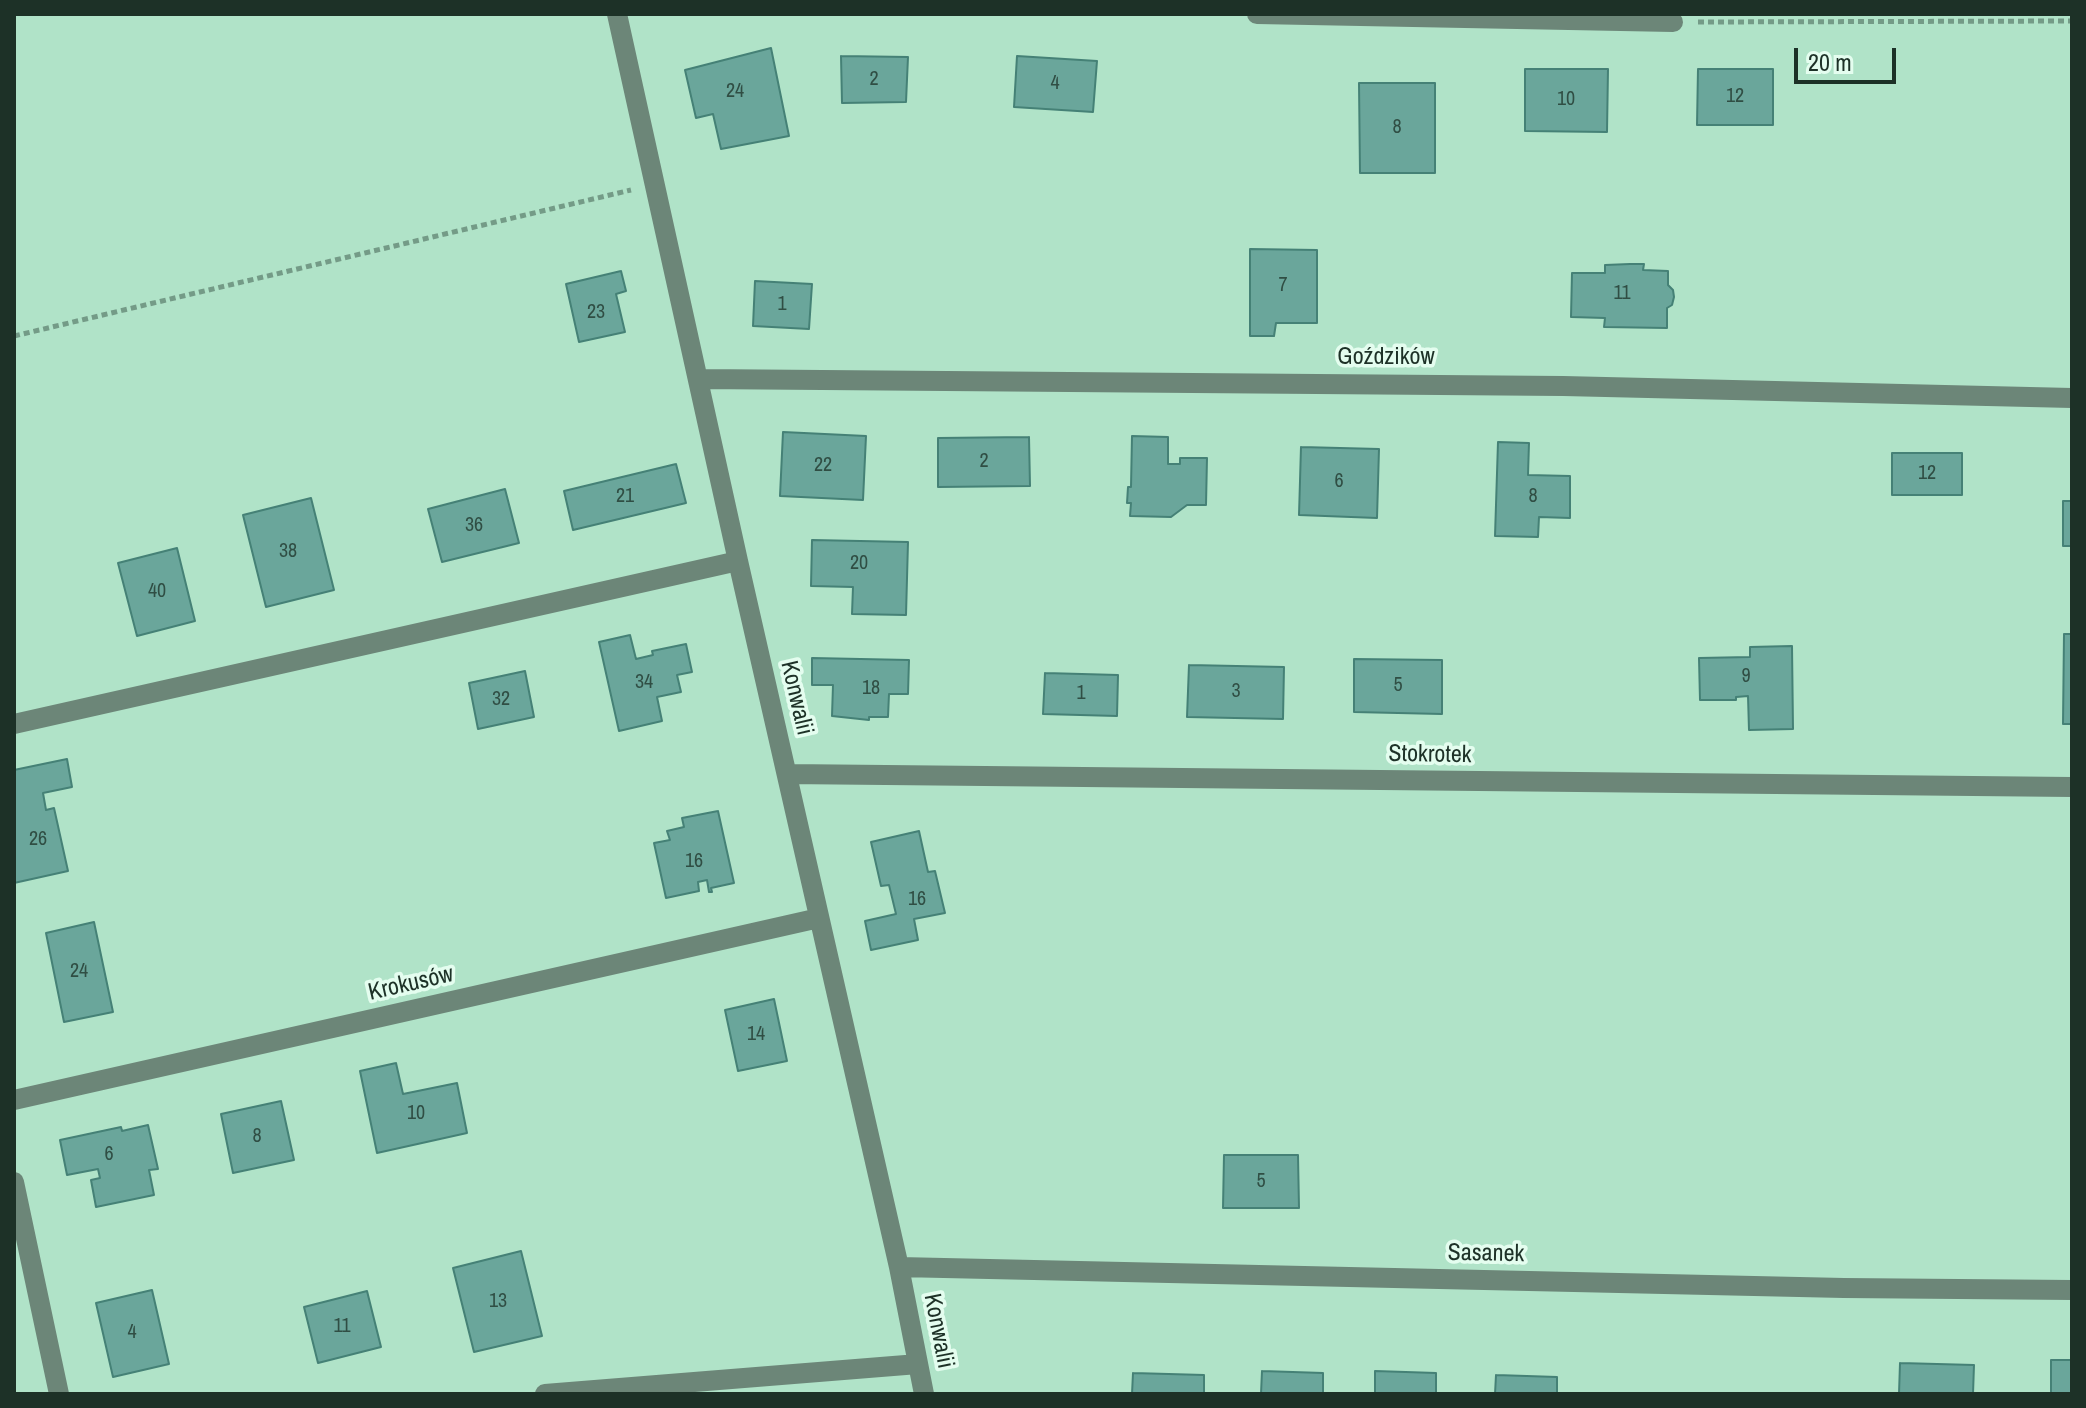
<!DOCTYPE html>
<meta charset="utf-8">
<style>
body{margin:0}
#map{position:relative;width:2086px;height:1408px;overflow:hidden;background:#b0e3c8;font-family:"Archivo Narrow",sans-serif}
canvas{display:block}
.frame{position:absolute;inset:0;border:16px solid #1d3127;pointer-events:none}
.scale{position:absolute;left:1794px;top:48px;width:102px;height:36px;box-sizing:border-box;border:4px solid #1d3127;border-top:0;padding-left:10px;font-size:24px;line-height:28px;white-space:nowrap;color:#1d3127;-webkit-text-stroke:6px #e4fdef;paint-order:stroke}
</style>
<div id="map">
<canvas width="2086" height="1408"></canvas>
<div class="frame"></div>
<div class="scale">20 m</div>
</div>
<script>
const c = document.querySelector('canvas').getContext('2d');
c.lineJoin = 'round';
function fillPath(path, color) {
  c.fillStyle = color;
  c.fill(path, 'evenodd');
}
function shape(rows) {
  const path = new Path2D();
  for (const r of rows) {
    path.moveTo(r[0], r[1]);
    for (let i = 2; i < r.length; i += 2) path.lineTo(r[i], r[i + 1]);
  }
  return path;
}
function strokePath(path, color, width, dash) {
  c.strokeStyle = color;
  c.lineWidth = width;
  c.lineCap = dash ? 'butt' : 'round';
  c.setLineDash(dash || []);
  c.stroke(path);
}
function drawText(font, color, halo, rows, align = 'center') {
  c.font = font + ' "Archivo Narrow",sans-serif';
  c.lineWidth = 7;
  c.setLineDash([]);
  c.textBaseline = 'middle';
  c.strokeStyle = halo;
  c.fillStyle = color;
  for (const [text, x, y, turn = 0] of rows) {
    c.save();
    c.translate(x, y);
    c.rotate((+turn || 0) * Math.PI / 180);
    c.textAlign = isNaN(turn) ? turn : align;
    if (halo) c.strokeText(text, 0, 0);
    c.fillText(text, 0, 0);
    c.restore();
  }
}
const building = shape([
 [771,48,789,136,721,149,713,114,696,118,685,70,771,48],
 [841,56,908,57,906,102,842,103,841,56],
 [1017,56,1097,61,1093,112,1014,107,1017,56],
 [1525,69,1608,69,1607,132,1525,131,1525,69],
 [1698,69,1773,69,1773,125,1697,125,1698,69],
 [1359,83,1435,83,1435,173,1360,173,1359,83],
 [1250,249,1317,250,1317,323,1276,323,1274,336,1250,336,1250,249],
 [1630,264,1644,264,1643,270,1668,271,1668,285,1673,290,1674,297,1672,305,1667,308,1667,328,1604,327,1605,318,1571,317,1572,273,1605,273,1605,265,1630,264],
 [621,271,626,291,616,294,625,332,579,342,566,284,621,271],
 [755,281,812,284,809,329,753,326,755,281],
 [783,432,866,436,863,500,780,496,783,432],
 [1132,436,1168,437,1168,464,1180,464,1180,458,1207,458,1206,505,1187,505,1171,517,1130,516,1131,503,1127,503,1128,487,1131,487,1132,436],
 [1029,437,1030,486,938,487,938,438,1029,437],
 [1498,442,1529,443,1528,475,1570,476,1570,518,1539,517,1538,537,1495,536,1498,442],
 [1301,447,1379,449,1377,518,1299,515,1301,447],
 [1892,453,1962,453,1962,495,1892,495,1892,453],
 [676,464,686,503,573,530,564,491,676,464],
 [505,489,519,543,442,562,428,509,505,489],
 [311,498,334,590,266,607,243,515,311,498],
 [2063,501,2072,501,2072,546,2063,546,2063,501],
 [812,540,908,542,906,615,852,614,853,587,811,586,812,540],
 [177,548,195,621,137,636,118,563,177,548],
 [2064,634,2072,634,2072,724,2063,724,2064,634],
 [630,635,636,659,653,655,652,651,686,644,692,672,677,675,681,692,657,697,662,721,619,731,599,642,630,635],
 [1792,646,1793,729,1749,730,1748,696,1736,697,1736,700,1700,700,1699,658,1750,657,1750,647,1792,646],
 [812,658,909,660,908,694,889,694,888,717,869,717,869,720,832,716,833,685,812,685,812,658],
 [1354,659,1442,660,1442,714,1354,712,1354,659],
 [1189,665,1284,667,1283,719,1187,717,1189,665],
 [525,671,534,717,478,729,469,683,525,671],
 [1045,673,1118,675,1117,716,1043,714,1045,673],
 [67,759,72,787,43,793,46,810,54,808,68,871,14,883,14,770,67,759],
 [718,811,734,883,711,888,712,892,709,892,707,880,698,882,699,891,666,898,654,843,670,840,667,831,684,827,682,818,718,811],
 [919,831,928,872,935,871,945,913,914,919,918,940,871,950,865,921,896,914,889,885,881,886,871,842,919,831],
 [94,922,113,1012,64,1022,46,933,94,922],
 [774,999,787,1061,738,1071,725,1010,774,999],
 [396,1063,403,1094,457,1083,467,1133,377,1153,360,1071,396,1063],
 [281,1101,294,1160,233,1173,221,1114,281,1101],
 [148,1125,158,1169,149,1170,154,1195,96,1207,91,1180,100,1178,98,1169,67,1175,60,1140,121,1127,122,1131,148,1125],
 [1224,1155,1298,1155,1299,1208,1223,1208,1224,1155],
 [521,1251,542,1336,474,1352,453,1268,521,1251],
 [152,1290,169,1364,113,1377,96,1303,152,1290],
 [367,1291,381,1347,318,1363,304,1307,367,1291],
 [2051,1360,2072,1360,2072,1394,2051,1394,2051,1360],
 [1900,1363,1974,1365,1973,1394,1899,1394,1900,1363],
 [1262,1371,1323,1373,1323,1394,1261,1394,1262,1371],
 [1375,1371,1436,1373,1436,1394,1375,1394,1375,1371],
 [1133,1373,1204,1375,1204,1394,1132,1394,1133,1373],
 [1496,1375,1557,1377,1557,1394,1495,1394,1496,1375]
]);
fillPath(building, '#6aa69b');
strokePath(building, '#458176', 2);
strokePath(shape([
 [1698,22,2072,21],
 [14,336,631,190]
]), '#749b87', 5, [6, 4]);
strokePath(shape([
 [617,14,738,561,899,1267,924,1394],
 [1257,14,1673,22],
 [699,379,1563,386,2072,398],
 [14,724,738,561],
 [787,774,2072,787],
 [14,1100,819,918],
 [14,1182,59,1394],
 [899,1267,1844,1288,2072,1290],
 [545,1394,918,1364]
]), '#6c8678', 20);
drawText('20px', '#304e44', null, [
 ["2",874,80],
 ["4",1055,84],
 ["24",735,92],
 ["12",1735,97],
 ["10",1566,100],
 ["8",1397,128],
 ["7",1283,286],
 ["11",1622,294],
 ["1",782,305],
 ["23",596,313],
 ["2",984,462],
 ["22",823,466],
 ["12",1927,474],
 ["6",1339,482],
 ["21",625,497],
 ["8",1533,497],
 ["36",474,526],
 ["38",288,552],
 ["20",859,564],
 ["40",157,592],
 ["9",1746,677],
 ["34",644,683],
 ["5",1398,686],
 ["18",871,689],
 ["3",1236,692],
 ["1",1081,694],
 ["32",501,700],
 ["26",38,840],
 ["16",694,862],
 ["16",917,900],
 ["24",79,972],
 ["14",756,1035],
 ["10",416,1114],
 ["8",257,1137],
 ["6",109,1155],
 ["5",1261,1182],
 ["13",498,1302],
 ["11",342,1327],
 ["4",132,1333]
]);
drawText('24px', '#1d3127', '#e4fdef', [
 ["Goździków",1386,358],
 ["Konwalii",796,698,77],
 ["Stokrotek",1430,755,1],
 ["Krokusów",411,984,-13],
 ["Sasanek",1486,1254,1],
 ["Konwalii",938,1331,79]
]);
</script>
